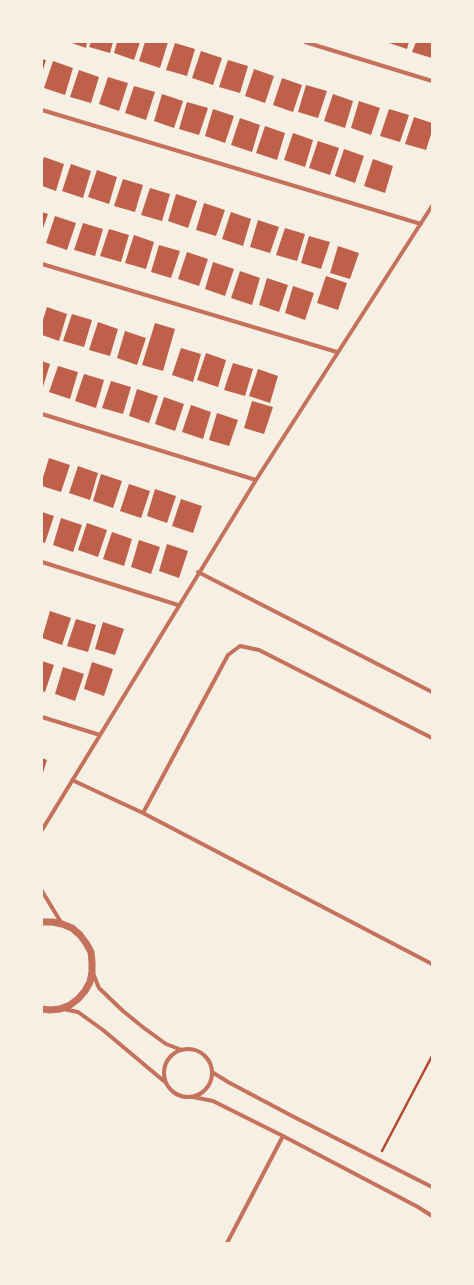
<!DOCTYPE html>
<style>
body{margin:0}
#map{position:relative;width:474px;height:1285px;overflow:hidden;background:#f6efe4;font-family:"Exo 2",sans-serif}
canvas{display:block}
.frame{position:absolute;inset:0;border:43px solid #f6efe4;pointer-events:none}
</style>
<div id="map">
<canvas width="474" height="1285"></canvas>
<div class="frame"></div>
</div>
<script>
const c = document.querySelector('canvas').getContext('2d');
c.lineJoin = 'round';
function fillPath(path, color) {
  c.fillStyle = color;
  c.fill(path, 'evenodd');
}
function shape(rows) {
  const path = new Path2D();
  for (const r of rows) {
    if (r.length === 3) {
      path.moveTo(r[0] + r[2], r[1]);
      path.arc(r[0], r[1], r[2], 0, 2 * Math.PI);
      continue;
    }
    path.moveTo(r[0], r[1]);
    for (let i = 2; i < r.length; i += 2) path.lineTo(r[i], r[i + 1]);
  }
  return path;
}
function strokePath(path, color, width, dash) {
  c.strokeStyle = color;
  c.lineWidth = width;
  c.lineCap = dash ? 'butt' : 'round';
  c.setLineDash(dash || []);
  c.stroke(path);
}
fillPath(shape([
 [69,42,87,42,86,48],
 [91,42,113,42,110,53,89,47],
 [117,42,140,42,134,60,114,53],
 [145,42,168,42,160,68,139,61],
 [386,42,409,42,407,49],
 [416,42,432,42,432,58,412,52],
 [175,43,195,49,187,76,166,70],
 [201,51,222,58,213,85,192,78],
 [42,59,46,60,42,73],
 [228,60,248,66,240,93,219,87],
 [53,61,73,68,65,95,44,88],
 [254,69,274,76,265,103,245,96],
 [79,70,99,77,91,103,70,97],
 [108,77,128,83,119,111,99,104],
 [282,78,302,85,293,112,273,105],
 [306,85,327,91,318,118,298,112],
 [134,86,155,92,146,120,125,113],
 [162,94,183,101,174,128,154,121],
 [333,94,353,101,345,128,324,121],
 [359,101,380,108,371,135,351,128],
 [187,102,208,108,199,135,179,129],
 [213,109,234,116,225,143,205,136],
 [389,109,409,115,400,142,380,136],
 [414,117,432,123,432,131,426,150,405,144],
 [240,118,260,125,252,152,231,145],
 [265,126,285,133,277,160,256,153],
 [293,133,313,140,305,167,284,160],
 [318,141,339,148,330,175,309,168],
 [344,149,364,156,355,183,335,176],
 [44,157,64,164,56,191,42,186,42,163],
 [373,159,393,166,385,193,364,186],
 [71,164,91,171,83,198,62,191],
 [97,170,117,177,109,204,88,197],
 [123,179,143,185,135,212,114,206],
 [150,188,170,194,162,221,141,215],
 [176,194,197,201,188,228,168,221],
 [204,203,225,210,216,236,196,230],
 [42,212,48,214,42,231],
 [231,212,251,219,243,246,222,239],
 [55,216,76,223,67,250,46,243],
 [258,220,279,227,270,253,250,247],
 [83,223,103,229,95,256,74,250],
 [285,228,305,234,297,261,276,255],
 [109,229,129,235,121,262,100,256],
 [134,235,154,242,146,269,125,263],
 [309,236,330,242,321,269,301,263],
 [159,245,180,251,171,278,151,272],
 [338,246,359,253,350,279,330,273],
 [187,252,208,259,199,286,178,279],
 [213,262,234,269,225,296,205,289],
 [240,271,260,278,252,305,231,298],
 [326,276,347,283,338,310,317,303],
 [267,278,288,285,279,312,259,305],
 [293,286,314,293,305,320,285,313],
 [47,307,67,314,59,341,42,335,42,323],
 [72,314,92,320,84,347,63,341],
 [98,322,118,329,110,356,89,350],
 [155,323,175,329,163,371,142,365],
 [125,331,146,338,137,365,117,358],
 [181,348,201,354,193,382,172,375],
 [206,353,226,360,218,387,197,380],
 [42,361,50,364,42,390],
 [233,363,253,369,245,396,224,390],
 [58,366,78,372,70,399,49,392],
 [258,369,278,376,270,403,249,396],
 [84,374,104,380,96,408,75,401],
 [111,381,131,387,123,414,102,408],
 [137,389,158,396,149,423,129,416],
 [164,397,184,404,175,431,155,424],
 [252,401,273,407,264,434,244,428],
 [191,405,211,412,203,439,182,432],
 [217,413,238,420,229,446,209,440],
 [49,458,70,465,61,492,42,486,42,481],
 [78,466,98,473,90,500,69,493],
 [101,474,122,481,113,508,93,501],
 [129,484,150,491,141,518,120,511],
 [155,489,176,496,167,523,147,516],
 [181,499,202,506,193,533,172,526],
 [42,512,54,516,45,543,42,542],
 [61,518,82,525,73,552,53,545],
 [87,523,107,530,98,557,78,550],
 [112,532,132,539,124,566,103,559],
 [139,540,160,547,151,574,131,567],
 [167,544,188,551,179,578,159,571],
 [50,611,71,618,62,645,42,638],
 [76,619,96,625,88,652,67,646],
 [103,622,124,629,115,655,95,649],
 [42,661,54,665,45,692,42,691],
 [92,662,113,669,104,696,84,689],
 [63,667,84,674,75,701,55,694],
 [42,758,47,760,42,776]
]), '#bf614a');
strokePath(shape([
 [382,1151,432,1056]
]), '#b5482f', 2.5);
strokePath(shape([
 [305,42,432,81],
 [42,110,421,224],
 [42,264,337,352],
 [42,414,256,480],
 [42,562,178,605],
 [198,572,432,692],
 [42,717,100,735],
 [72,780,143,813,432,964],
 [143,813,228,655,240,646,259,650,432,738],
 [42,830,256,480,432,206],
 [42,891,62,924],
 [93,973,99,988,123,1011,144,1028,166,1044,182,1050],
 [63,1009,78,1012,103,1030,165,1082],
 [188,1073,24],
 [212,1072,228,1082,294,1117,432,1187],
 [193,1097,213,1101,283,1136,418,1207,432,1216],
 [227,1243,283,1136]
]), '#c5725c', 4);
strokePath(shape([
 [42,922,53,922,62,924,72,928,80,935,86,943,91,952,92,962,92,972,90,982,85,991,78,999,70,1005,60,1009,50,1010,42,1009]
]), '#c5725c', 7);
</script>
